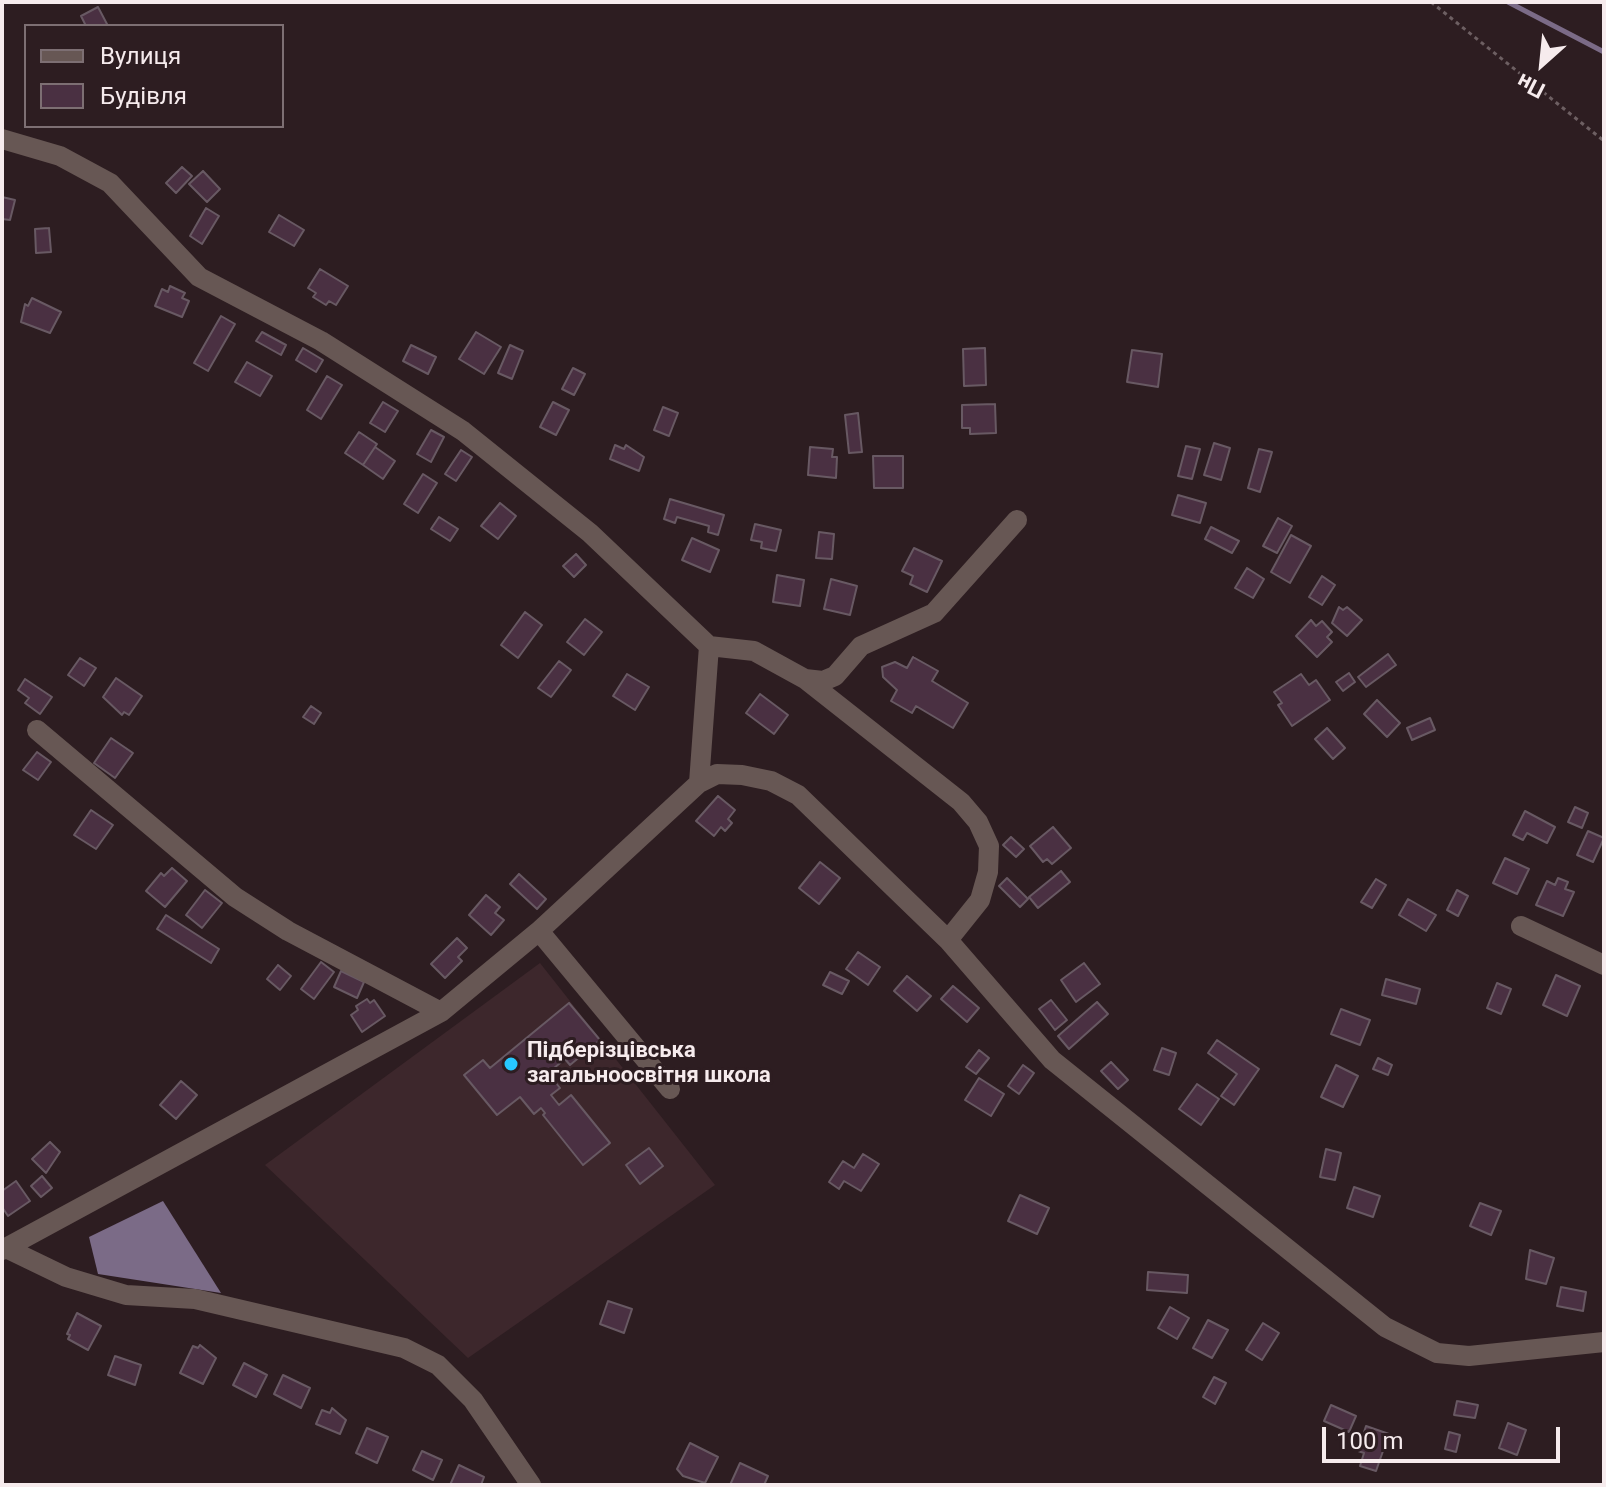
<!DOCTYPE html>
<meta charset="utf-8">
<style>
body{margin:0}
#map{position:relative;width:1606px;height:1487px;overflow:hidden;background:#2d1d21;font-family:Roboto,sans-serif}
canvas{display:block}
.frame{position:absolute;inset:0;border:4px solid #f6ebed;pointer-events:none}
.legend{position:absolute;left:24px;top:24px;width:260px;height:104px;box-sizing:border-box;background:#2d1d21;border:2px solid #7d6f73;margin:0;padding:10px 14px;list-style:none;font-size:24px;color:#f6ebed}
.legend li{display:flex;align-items:center;gap:16px;height:40px}
.legend b{width:40px;border:2px solid #7d6f73}
.north{position:absolute;left:1502px;top:24px;width:80px;height:80px;-webkit-text-stroke:6px #2d1d21;paint-order:stroke;rotate:207deg;font-size:22px;font-weight:700;line-height:32px;text-align:center;color:#f6ebed}
.north::after{content:'';display:block;margin:auto;width:28px;height:36px;background:#f6ebed;clip-path:polygon(50% 0,100% 100%,50% 72%,0 100%)}
.scale{position:absolute;left:1322px;top:1427px;width:238px;height:36px;box-sizing:border-box;border:4px solid #f6ebed;border-top:0;padding-left:10px;font-size:24px;line-height:28px;white-space:nowrap;color:#f6ebed;-webkit-text-stroke:6px #2d1d21;paint-order:stroke}
</style>
<div id="map">
<canvas width="1606" height="1487"></canvas>
<div class="frame"></div>
<ul class="legend">
<li><b style="height:10px;background:#675754"></b>Вулиця</li>
<li><b style="height:22px;background:#4a3042"></b>Будівля</li>
</ul>
<div class="north">Пн</div>
<div class="scale">100 m</div>
</div>
<script>
const c = document.querySelector('canvas').getContext('2d');
c.lineJoin = 'round';
function fillPath(path, color) {
  c.fillStyle = color;
  c.fill(path, 'evenodd');
}
function shape(rows) {
  const path = new Path2D();
  for (const r of rows) {
    path.moveTo(r[0], r[1]);
    for (let i = 2; i < r.length; i += 2) path.lineTo(r[i], r[i + 1]);
  }
  return path;
}
function strokePath(path, color, width, dash) {
  c.strokeStyle = color;
  c.lineWidth = width;
  c.lineCap = dash ? 'butt' : 'round';
  c.setLineDash(dash || []);
  c.stroke(path);
}
function drawText(font, color, halo, rows, align = 'center') {
  c.font = font + ' Roboto,sans-serif';
  c.lineWidth = 6;
  c.setLineDash([]);
  c.textBaseline = 'middle';
  c.strokeStyle = halo;
  c.fillStyle = color;
  for (const [text, x, y, turn = 0] of rows) {
    c.save();
    c.translate(x, y);
    c.rotate((+turn || 0) * Math.PI / 180);
    c.textAlign = isNaN(turn) ? turn : align;
    if (halo) c.strokeText(text, 0, 0);
    c.fillText(text, 0, 0);
    c.restore();
  }
}
fillPath(shape([
 [540,963,715,1185,468,1358,265,1165]
]), '#3d272c');
fillPath(shape([
 [163,1201,221,1293,98,1274,89,1237]
]), '#7b6b87');
strokePath(shape([
 [1508,2,1604,52]
]), '#7b6b87', 5);
const building = shape([
 [98,7,108,26,86,26,81,16,98,7],
 [182,167,192,176,176,193,166,183,182,167],
 [203,171,220,189,207,202,189,184,203,171],
 [2,197,15,200,10,220,2,219,2,197],
 [206,208,219,216,202,244,190,236,206,208],
 [279,215,304,230,294,246,269,232,279,215],
 [49,228,51,252,36,253,35,229,49,228],
 [320,269,348,286,336,305,329,301,326,305,313,297,316,293,308,288,320,269],
 [170,286,185,293,182,298,189,301,182,317,155,306,162,289,168,292,170,286],
 [32,298,61,312,50,333,21,322,25,304,28,306,32,298],
 [221,316,235,324,208,371,194,363,221,316],
 [262,332,286,345,281,355,256,341,262,332],
 [476,332,501,347,484,374,459,359,476,332],
 [411,345,436,357,428,374,403,361,411,345],
 [510,345,523,351,512,379,498,373,510,345],
 [303,348,323,360,316,372,296,360,303,348],
 [985,348,986,385,964,386,963,349,985,348],
 [1132,350,1162,354,1158,387,1127,382,1132,350],
 [247,362,272,376,260,396,235,382,247,362],
 [573,368,585,374,574,395,562,389,573,368],
 [327,376,342,385,321,419,307,410,327,376],
 [383,402,398,411,385,432,370,423,383,402],
 [553,402,569,410,556,435,540,427,553,402],
 [995,404,996,433,970,434,970,428,962,428,962,405,995,404],
 [663,407,678,413,669,436,654,430,663,407],
 [858,413,862,452,849,453,845,415,858,413],
 [431,430,444,437,431,462,417,454,431,430],
 [359,432,377,444,363,465,345,453,359,432],
 [1214,443,1230,448,1221,480,1204,475,1214,443],
 [615,445,624,449,626,445,644,457,639,471,610,459,615,445],
 [1186,446,1200,449,1192,479,1178,476,1186,446],
 [375,447,395,461,383,479,363,465,375,447],
 [810,447,833,449,832,457,837,457,836,478,808,475,810,447],
 [1259,449,1272,452,1260,492,1248,488,1259,449],
 [461,450,472,457,456,481,445,474,461,450],
 [873,456,903,456,903,488,874,488,873,456],
 [423,474,437,483,418,513,404,504,423,474],
 [1178,495,1206,503,1200,523,1172,515,1178,495],
 [670,499,724,515,718,535,708,532,709,526,677,517,675,523,664,519,670,499],
 [500,503,516,516,498,539,481,526,500,503],
 [439,517,458,529,450,541,431,529,439,517],
 [1278,518,1292,526,1277,553,1263,546,1278,518],
 [755,524,781,530,776,551,761,548,762,542,751,540,755,524],
 [1211,527,1239,541,1232,553,1205,539,1211,527],
 [819,532,834,534,832,559,816,558,819,532],
 [1291,535,1311,546,1290,583,1271,572,1291,535],
 [692,538,719,550,710,572,682,560,692,538],
 [914,548,942,561,927,592,910,584,913,576,902,571,914,548],
 [576,554,586,565,574,577,563,566,576,554],
 [1247,568,1264,579,1253,598,1235,588,1247,568],
 [777,575,804,580,800,606,773,602,777,575],
 [1322,576,1335,585,1322,605,1309,597,1322,576],
 [831,579,857,586,850,615,824,609,831,579],
 [1339,607,1343,610,1347,607,1362,620,1347,636,1332,623,1339,607],
 [525,612,542,625,518,658,501,645,525,612],
 [585,619,602,632,584,655,567,642,585,619],
 [1311,620,1316,626,1322,621,1332,632,1327,637,1332,642,1317,657,1296,636,1311,620],
 [1388,654,1396,665,1366,687,1358,677,1388,654],
 [913,657,938,671,932,681,968,703,953,728,916,706,912,713,891,701,897,690,883,677,882,667,895,662,907,668,913,657],
 [80,658,96,668,84,686,68,675,80,658],
 [559,661,571,670,551,697,538,688,559,661],
 [1349,673,1355,682,1343,691,1336,682,1349,673],
 [627,674,649,687,635,710,613,696,627,674],
 [1301,674,1309,685,1316,680,1330,700,1292,726,1278,705,1282,703,1274,692,1301,674],
 [116,678,142,696,129,715,124,712,122,715,103,697,116,678],
 [25,679,52,697,40,714,25,703,29,698,18,690,25,679],
 [760,694,788,715,774,734,746,713,760,694],
 [1377,700,1400,723,1387,737,1364,714,1377,700],
 [311,706,321,713,314,724,303,717,311,706],
 [1430,718,1435,730,1412,740,1407,728,1430,718],
 [1327,728,1345,748,1333,759,1315,739,1327,728],
 [111,738,133,753,115,778,94,763,111,738],
 [37,752,51,762,38,780,23,770,37,752],
 [718,796,735,810,728,819,732,823,725,831,721,827,714,836,696,821,718,796],
 [1575,807,1588,813,1582,828,1568,822,1575,807],
 [91,810,113,825,96,849,74,835,91,810],
 [1525,811,1555,827,1547,843,1527,833,1523,840,1513,835,1525,811],
 [1053,827,1071,848,1052,864,1047,859,1043,862,1030,846,1053,827],
 [1588,831,1604,838,1593,862,1577,855,1588,831],
 [1011,837,1024,849,1016,857,1003,845,1011,837],
 [1505,858,1529,869,1517,894,1493,883,1505,858],
 [820,862,840,878,819,904,799,888,820,862],
 [172,868,187,881,165,907,146,891,161,873,164,876,172,868],
 [1061,871,1070,882,1038,908,1029,897,1061,871],
 [519,874,546,899,537,909,510,884,519,874],
 [1007,878,1028,899,1020,907,999,886,1007,878],
 [1558,878,1568,882,1565,889,1574,892,1563,916,1536,905,1547,881,1555,885,1558,878],
 [1376,879,1386,885,1372,908,1361,902,1376,879],
 [205,890,222,903,202,928,186,915,205,890],
 [1457,890,1468,896,1458,916,1447,910,1457,890],
 [486,895,500,907,495,913,504,920,491,935,469,915,486,895],
 [1408,899,1436,915,1426,931,1399,915,1408,899],
 [166,915,219,949,211,963,157,929,166,915],
 [457,938,467,948,458,957,462,961,445,978,431,964,457,938],
 [858,952,880,967,868,985,846,969,858,952],
 [321,962,334,972,314,999,301,989,321,962],
 [1084,963,1100,984,1076,1002,1061,980,1084,963],
 [278,965,291,976,280,990,267,979,278,965],
 [341,971,364,982,357,998,334,987,341,971],
 [830,972,849,981,842,994,823,985,830,972],
 [1556,975,1580,986,1567,1016,1543,1005,1556,975],
 [907,976,931,996,917,1011,894,991,907,976],
 [1386,979,1420,989,1416,1004,1382,995,1386,979],
 [1497,983,1511,989,1501,1014,1487,1008,1497,983],
 [953,986,979,1008,967,1022,941,999,953,986],
 [367,999,370,1003,374,1000,385,1016,362,1032,351,1015,358,1010,356,1006,367,999],
 [1051,1000,1067,1020,1055,1030,1039,1009,1051,1000],
 [1097,1002,1108,1014,1069,1049,1058,1036,1097,1002],
 [569,1003,600,1040,570,1065,565,1059,548,1073,560,1088,551,1095,559,1105,571,1095,610,1143,583,1165,543,1115,545,1113,541,1108,534,1114,520,1097,497,1115,464,1075,483,1060,490,1068,569,1003],
 [1341,1009,1370,1020,1360,1045,1331,1034,1341,1009],
 [1217,1040,1259,1069,1234,1105,1221,1096,1237,1074,1208,1053,1217,1040],
 [1162,1048,1176,1053,1169,1075,1154,1070,1162,1048],
 [979,1050,989,1058,976,1074,966,1067,979,1050],
 [1378,1058,1392,1065,1388,1075,1373,1069,1378,1058],
 [1111,1062,1128,1080,1118,1089,1101,1071,1111,1062],
 [1023,1065,1034,1073,1019,1094,1008,1086,1023,1065],
 [1336,1065,1358,1076,1343,1107,1321,1097,1336,1065],
 [979,1078,1004,1094,991,1116,965,1100,979,1078],
 [181,1081,197,1095,176,1119,160,1105,181,1081],
 [1197,1084,1219,1099,1201,1125,1179,1109,1197,1084],
 [50,1142,60,1152,46,1173,32,1159,50,1142],
 [649,1148,663,1166,640,1184,626,1165,649,1148],
 [1326,1149,1341,1153,1335,1180,1320,1177,1326,1149],
 [863,1154,879,1164,861,1191,844,1181,839,1189,829,1182,843,1161,854,1168,863,1154],
 [42,1176,52,1188,41,1197,31,1186,42,1176],
 [16,1181,30,1201,8,1216,2,1207,2,1191,16,1181],
 [1354,1187,1380,1196,1373,1217,1347,1208,1354,1187],
 [1020,1195,1049,1208,1037,1234,1008,1221,1020,1195],
 [1480,1203,1501,1211,1491,1235,1470,1226,1480,1203],
 [1530,1250,1554,1258,1546,1284,1526,1279,1530,1250],
 [1148,1272,1188,1275,1187,1293,1147,1290,1148,1272],
 [1561,1287,1586,1292,1583,1311,1557,1306,1561,1287],
 [608,1301,632,1309,624,1333,600,1324,608,1301],
 [1170,1307,1189,1318,1177,1339,1158,1328,1170,1307],
 [77,1313,101,1326,88,1350,68,1339,70,1335,67,1334,77,1313],
 [1208,1320,1228,1330,1212,1358,1193,1348,1208,1320],
 [1263,1323,1279,1333,1262,1360,1246,1350,1263,1323],
 [200,1345,216,1358,203,1384,180,1373,193,1346,198,1348,200,1345],
 [115,1356,141,1365,135,1385,108,1375,115,1356],
 [244,1363,267,1375,256,1397,233,1385,244,1363],
 [283,1375,310,1388,301,1408,274,1394,283,1375],
 [1214,1377,1226,1383,1215,1404,1203,1397,1214,1377],
 [1457,1401,1478,1405,1475,1418,1454,1415,1457,1401],
 [1331,1405,1356,1416,1349,1432,1324,1421,1331,1405],
 [332,1408,346,1420,340,1434,316,1424,322,1410,330,1413,332,1408],
 [1508,1423,1526,1430,1517,1455,1499,1448,1508,1423],
 [1366,1426,1389,1434,1376,1471,1360,1466,1364,1453,1358,1451,1366,1426],
 [367,1428,388,1437,377,1463,356,1453,367,1428],
 [1449,1432,1460,1435,1456,1452,1445,1449,1449,1432],
 [690,1443,718,1457,705,1483,683,1476,677,1469,690,1443],
 [422,1451,442,1460,433,1480,413,1470,422,1451],
 [740,1463,768,1476,764,1485,730,1485,740,1463],
 [459,1465,484,1477,481,1485,450,1485,459,1465]
]);
fillPath(building, '#4a3042');
strokePath(building, '#685963', 2);
strokePath(shape([
 [1431,2,1604,141]
]), '#6d5f62', 3, [4, 4]);
strokePath(shape([
 [2,139,60,156,110,183,199,277,321,341,463,431,590,533,709,646,754,651,805,679,961,802,978,822,989,846,988,872,980,900,948,940],
 [805,679,823,681,835,676,861,646,934,613,1017,520],
 [37,730,235,897,288,931,441,1012],
 [699,783,709,646],
 [1521,926,1604,965],
 [539,931,670,1089],
 [8,1249,66,1277,126,1295,195,1299,404,1348,438,1365,473,1400,531,1485],
 [2,1250,441,1012,539,931,699,783,717,774,742,775,771,781,798,795,948,940,1052,1060,1385,1327,1437,1353,1469,1356,1604,1342]
]), '#675754', 20);
for (const [x, y, r, color] of [
 [511,1064,8,"#27c8ff"]
]) {
  const dot = new Path2D();
  dot.arc(x, y, r, 0, 2 * Math.PI);
  c.fillStyle = color;
  c.fill(dot);
  strokePath(dot, '#2d1d21', 3);
}
drawText('bold 22px', '#f6ebed', '#2d1d21', [
 ["Підберізцівська",527,1051],
 ["загальноосвітня школа",527,1076]
], 'left');
</script>
